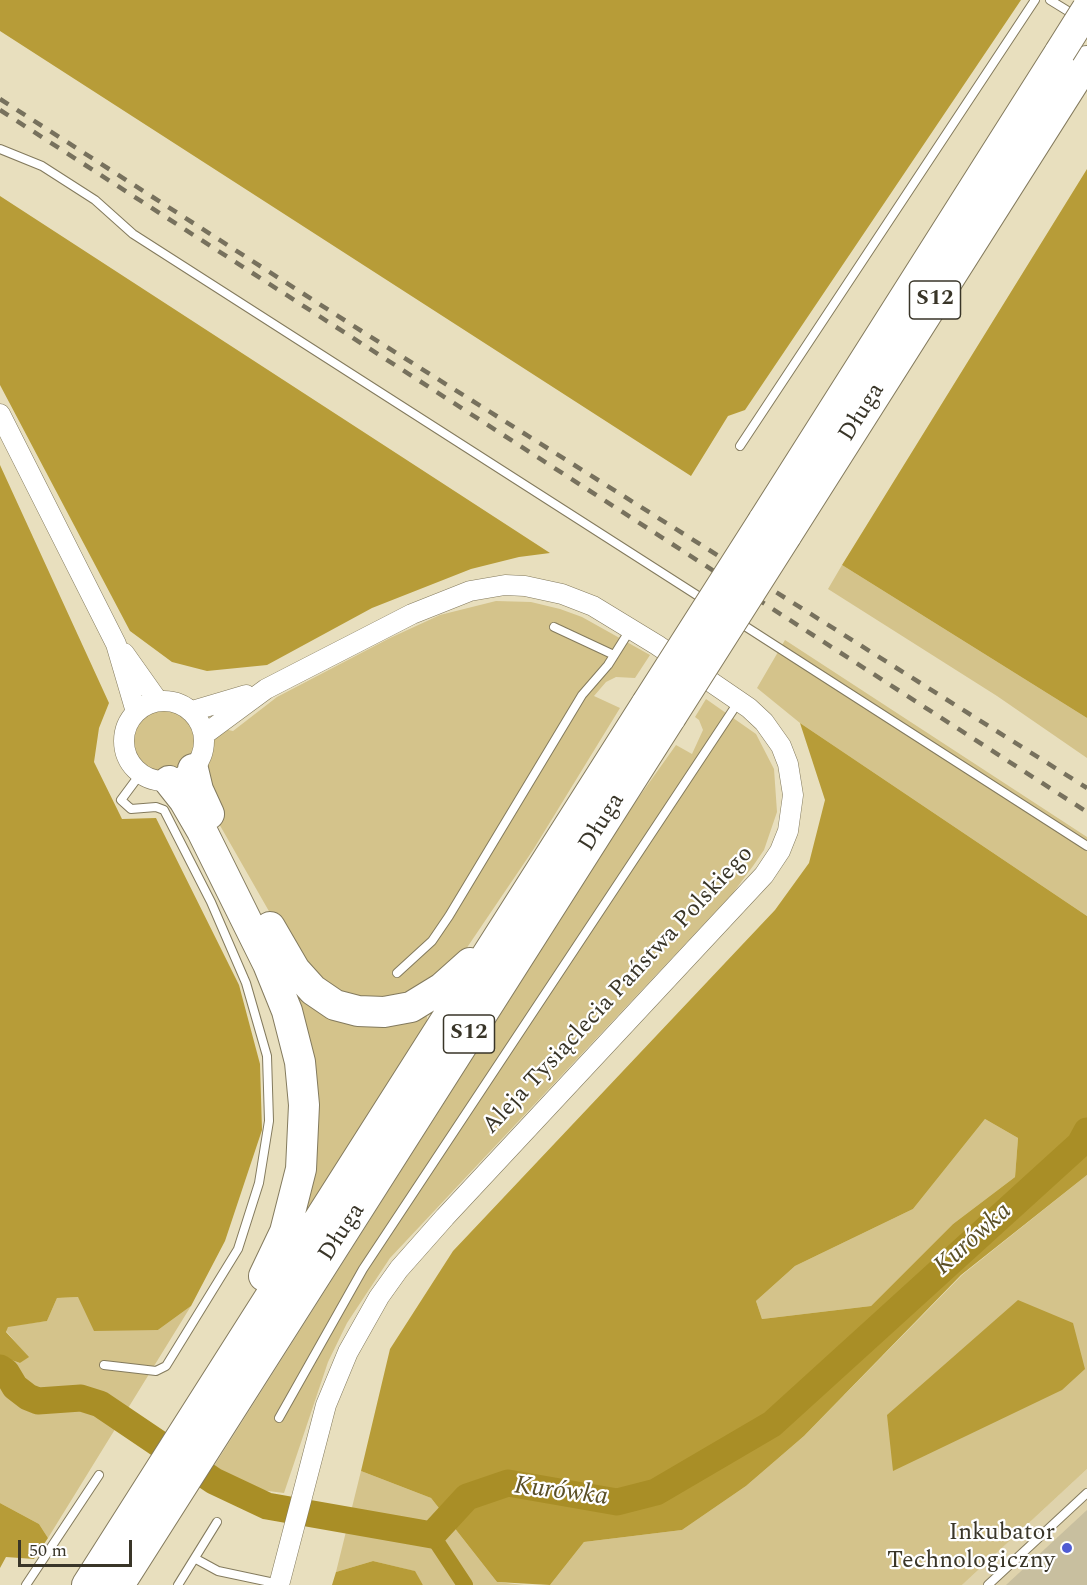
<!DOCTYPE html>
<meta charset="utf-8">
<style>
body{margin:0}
#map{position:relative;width:1087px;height:1585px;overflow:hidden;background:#e8dfbe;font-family:Spectral,serif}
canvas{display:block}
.scale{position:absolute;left:18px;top:1540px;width:114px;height:27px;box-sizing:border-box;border:3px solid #393528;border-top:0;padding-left:8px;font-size:18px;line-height:21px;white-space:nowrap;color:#393528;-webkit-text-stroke:4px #fff;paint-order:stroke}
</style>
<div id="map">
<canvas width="1087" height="1585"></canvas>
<div class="scale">50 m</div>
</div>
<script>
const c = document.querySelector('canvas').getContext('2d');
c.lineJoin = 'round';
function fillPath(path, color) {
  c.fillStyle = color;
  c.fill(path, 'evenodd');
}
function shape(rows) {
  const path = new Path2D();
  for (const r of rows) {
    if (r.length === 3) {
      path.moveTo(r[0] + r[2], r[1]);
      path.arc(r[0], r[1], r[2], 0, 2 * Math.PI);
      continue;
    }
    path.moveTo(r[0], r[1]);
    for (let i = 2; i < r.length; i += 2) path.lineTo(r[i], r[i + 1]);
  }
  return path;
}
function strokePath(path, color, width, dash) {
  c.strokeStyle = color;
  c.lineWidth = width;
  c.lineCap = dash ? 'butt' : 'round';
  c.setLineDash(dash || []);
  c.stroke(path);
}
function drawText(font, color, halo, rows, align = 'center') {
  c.font = font + ' Spectral,serif';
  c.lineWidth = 4.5;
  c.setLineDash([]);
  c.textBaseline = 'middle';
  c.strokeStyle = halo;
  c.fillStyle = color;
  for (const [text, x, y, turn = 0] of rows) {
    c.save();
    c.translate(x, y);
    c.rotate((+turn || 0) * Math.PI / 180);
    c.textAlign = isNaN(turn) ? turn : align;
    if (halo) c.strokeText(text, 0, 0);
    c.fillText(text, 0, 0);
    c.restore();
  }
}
fillPath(shape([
 [1087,1469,1087,1585,962,1585]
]), '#dfd3ac');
fillPath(shape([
 [842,565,1087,718,1087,758,997,696,828,589],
 [496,601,531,602,560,609,582,617,650,655,635,678,616,677,606,682,594,696,620,708,533,850,464,952,412,996,344,999,294,955,218,822,203,765,212,739,224,729,233,731,277,697,390,638,440,615],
 [785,640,1087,837,1087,916,800,723,757,688],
 [706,699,756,734,774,769,777,812,764,850,753,866,733,893,390,1258,347,1323,328,1362,284,1493,260,1490,214,1466,629,811,676,745,692,754,703,730,699,720,695,717],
 [163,741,32],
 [188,781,295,985,425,1014,427,1017,427,1022,295,1230,310,1083],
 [985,1119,1018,1138,1015,1177,953,1224,871,1306,762,1319,756,1301,795,1266,913,1209],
 [1087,1175,1087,1469,962,1585,550,1585,584,1542,682,1530,746,1486,804,1436,962,1275],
 [78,1297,158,1330,191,1306,48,1538,39,1524,0,1503,0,1356,20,1363,28,1357,6,1331,8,1326,47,1321,57,1298],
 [361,1471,431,1498,497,1582,524,1585,423,1585,414,1571,373,1561,336,1572]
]), '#d4c38b');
fillPath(shape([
 [0,0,1021,0,745,410,728,416,691,476,0,31],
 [1087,169,1087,718,842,565],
 [0,196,550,553,519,557,471,569,372,608,267,665,207,671,172,662,130,631,0,385],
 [0,465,109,703,99,728,94,762,122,819,156,818,239,985,260,1064,262,1130,225,1241,191,1306,158,1330,94,1331,78,1297,57,1298,47,1321,8,1327,6,1332,29,1357,20,1363,0,1356],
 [800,723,1087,916,1087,1175,961,1275,804,1436,746,1486,682,1530,584,1542,550,1585,497,1582,431,1498,361,1471,390,1349,453,1251,775,910,809,863,825,800],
 [985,1119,1018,1138,1015,1177,953,1224,871,1306,762,1319,756,1301,795,1266,913,1209],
 [1018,1300,1073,1323,1085,1369,1062,1390,893,1471,887,1415],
 [0,1503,39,1524,48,1538,34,1559,6,1557,0,1568],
 [373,1561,415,1571,423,1585,332,1585,336,1572]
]), '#b79c38');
strokePath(shape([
 [432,1535,465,1585]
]), '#a98e26', 16);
strokePath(shape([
 [0,1368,6,1372,15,1387,28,1397,38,1401,81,1398,100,1404,214,1481,267,1506,432,1535,467,1497,508,1483,617,1502,656,1492,772,1424,1080,1144,1087,1131]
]), '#a98e26', 27);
fillPath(shape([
 [1087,1510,1087,1585,1006,1585]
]), '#c8bf9f');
const service = shape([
 [1050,0,1076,16],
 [0,149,42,166,95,200,133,234,706,601],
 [740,446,1035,0],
 [737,621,1087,846],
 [554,627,614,655],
 [397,973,432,941,449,916,582,695,608,665,630,630],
 [104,1365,156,1371,166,1366,238,1249,259,1183,269,1121,267,1056,246,983,211,902,164,810,156,807,131,809,121,800,141,773],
 [279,1418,363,1269,739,701],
 [196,1559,218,1571,279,1584],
 [26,1585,99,1475],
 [178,1585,217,1522],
 [988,1585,1087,1493]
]);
const tertiary = shape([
 [0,414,116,644,136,712],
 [124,653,158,701],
 [164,741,40],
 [192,711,246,695],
 [205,734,266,689,412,614,470,591,505,585,525,586,562,594,593,606,657,645,749,708,764,722,781,746,788,764,793,795,788,831,780,851,764,875,445,1217,399,1269,379,1297,348,1352,326,1405,279,1585]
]);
const motorway = shape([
 [763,521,1060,52],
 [786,536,1087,61],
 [193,769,198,790,209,814],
 [169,781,184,800,202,831,268,964,287,1011,300,1062,304,1105,301,1169,285,1232,264,1276],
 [270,927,295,970,313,990,335,1005,358,1011,384,1012,411,1007,442,988,470,963],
 [87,1585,647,703],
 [119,1585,671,717]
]);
strokePath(service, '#837a5d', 10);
strokePath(tertiary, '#837a5d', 21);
strokePath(motorway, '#837a5d', 32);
strokePath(service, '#fff', 8);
strokePath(tertiary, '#fff', 20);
strokePath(motorway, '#fff', 30);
strokePath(shape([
 [0,99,352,325,1087,788],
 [0,110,1087,812]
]), '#77715d', 4.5, [10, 10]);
const motorwayBridge = shape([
 [1060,52,1087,9],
 [647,703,763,521],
 [671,717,786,536]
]);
strokePath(motorwayBridge, '#837a5d', 32, []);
strokePath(motorwayBridge, '#fff', 30);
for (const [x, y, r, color] of [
 [1067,1548,6,"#505cd2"]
]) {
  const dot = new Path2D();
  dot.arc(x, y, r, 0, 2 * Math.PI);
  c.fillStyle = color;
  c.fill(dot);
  strokePath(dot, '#fff', 2);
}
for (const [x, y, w] of [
 [935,300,51],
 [469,1034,51]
]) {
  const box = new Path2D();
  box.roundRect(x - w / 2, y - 19, w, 38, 4.5);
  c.fillStyle = '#fff';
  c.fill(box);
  strokePath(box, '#393528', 1.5);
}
drawText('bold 22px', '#393528', null, [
 ["S12",935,300],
 ["S12",469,1034]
]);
drawText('24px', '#393528', '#fff', [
 ["Długa",863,413,-58],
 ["Długa",603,823,-58],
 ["Aleja Tysiąclecia Państwa Polskiego",619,991,-47],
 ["Długa",343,1233,-57]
]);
drawText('24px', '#393528', '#fff', [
 ["Inkubator",1055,1534],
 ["Technologiczny",1055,1562]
], 'right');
drawText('italic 26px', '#5b5027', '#fff', [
 ["Kurówka",974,1240,-42],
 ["Kurówka",561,1493,7]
]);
</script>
